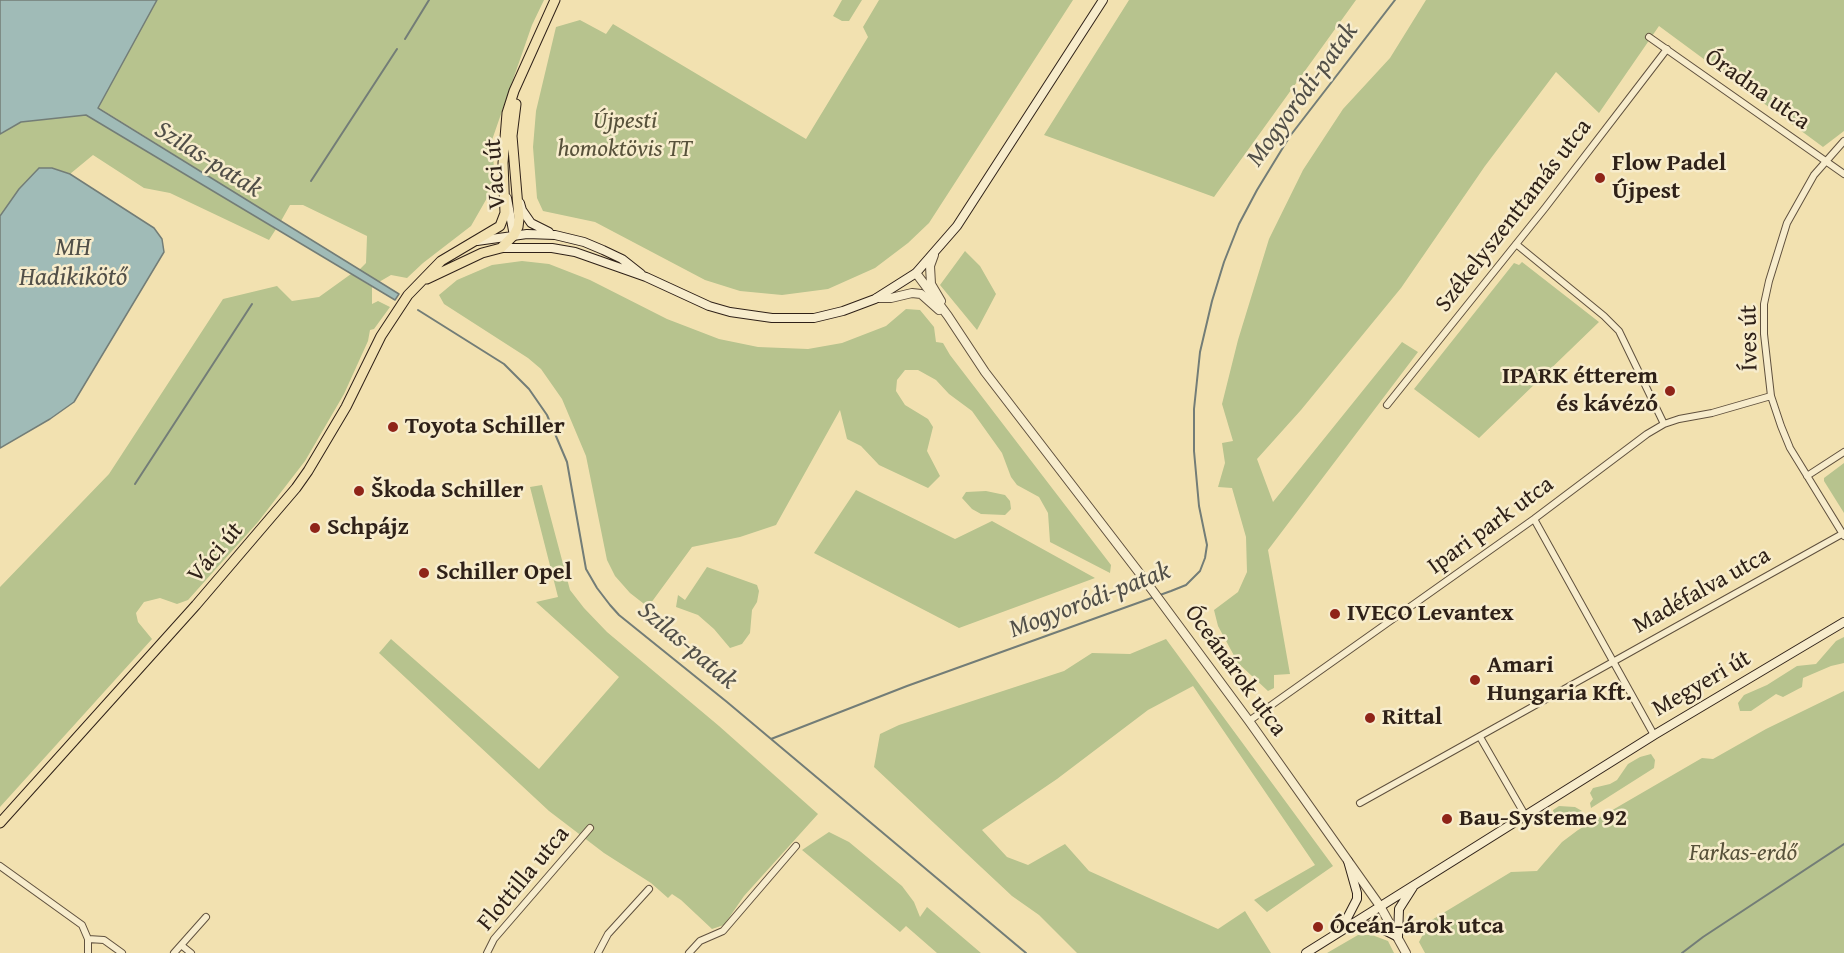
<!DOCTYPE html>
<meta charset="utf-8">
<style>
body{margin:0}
canvas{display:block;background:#f2e1b0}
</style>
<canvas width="1844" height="953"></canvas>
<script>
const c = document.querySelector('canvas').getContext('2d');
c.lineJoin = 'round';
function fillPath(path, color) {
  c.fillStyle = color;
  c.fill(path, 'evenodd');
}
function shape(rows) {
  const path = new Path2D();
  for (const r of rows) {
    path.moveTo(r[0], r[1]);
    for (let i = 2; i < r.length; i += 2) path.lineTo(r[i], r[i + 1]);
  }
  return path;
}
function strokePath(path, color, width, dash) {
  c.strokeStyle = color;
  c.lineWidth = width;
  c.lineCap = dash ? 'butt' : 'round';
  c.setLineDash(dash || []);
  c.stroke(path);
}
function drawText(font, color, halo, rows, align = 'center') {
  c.font = font + ' "Gentium Book Plus",serif';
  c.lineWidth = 5;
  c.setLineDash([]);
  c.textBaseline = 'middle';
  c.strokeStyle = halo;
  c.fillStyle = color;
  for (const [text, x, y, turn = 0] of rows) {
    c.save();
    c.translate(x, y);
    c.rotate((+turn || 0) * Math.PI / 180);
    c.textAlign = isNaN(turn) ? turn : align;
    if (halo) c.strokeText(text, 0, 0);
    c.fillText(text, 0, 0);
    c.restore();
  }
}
fillPath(shape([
 [157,0,544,0,532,25,492,140,495,184,471,226,423,263,407,278,391,275,379,282,359,270,366,263,367,236,303,205,290,205,281,221,98,107],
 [842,0,862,0,849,21,842,21,833,16],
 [879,0,1073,0,929,223,908,243,875,268,828,289,782,295,740,291,705,280,595,222,543,211,537,198,533,147,536,111,556,27,580,20,606,34,613,24,806,139,868,37,863,27],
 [1129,0,1356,0,1214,197,1044,135],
 [1426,0,1844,0,1844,131,1823,147,1659,26,1599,113,1556,72,1485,166,1401,288,1301,410,1257,459,1273,502,1402,342,1418,352,1268,550,1290,674,1274,675,1274,688,1268,691,1238,663,1218,626,1214,610,1238,592,1247,572,1246,537,1232,488,1218,487,1225,463,1222,443,1233,441,1222,404,1238,340,1269,239,1303,170,1343,109,1390,58],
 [86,115,276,229,269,240,170,193,144,188,93,155,70,174,52,168,19,189,0,216,0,134,21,122],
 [965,251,980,266,996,294,977,330,940,285],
 [522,261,549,264,590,280,667,319,719,339,758,347,808,349,842,343,886,326,906,309,920,310,934,327,936,342,943,343,950,355,1111,565,1110,573,1050,542,1048,513,1039,497,1017,485,1011,477,1002,453,972,411,949,394,936,380,918,370,905,370,897,380,896,391,905,405,928,419,933,427,927,451,940,476,928,488,879,465,861,446,847,439,840,410,776,525,740,537,692,547,648,607,630,593,615,576,607,560,586,456,562,399,541,369,528,358,444,304,439,295,457,280,492,265],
 [1522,262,1599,322,1479,438,1414,389,1514,263,1519,265],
 [351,274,372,287,372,304,378,301,390,307,374,329,370,330,368,341,344,394,305,461,258,522,188,600,177,604,160,598,144,602,136,613,138,622,152,639,0,807,0,587,109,474,223,299,277,286,292,301,319,297],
 [1844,463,1844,513,1824,481,1824,478],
 [542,485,570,590,584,608,607,632,719,726,818,814,744,896,724,925,712,929,681,900,672,894,668,898,651,883,604,853,549,811,379,653,391,639,539,769,619,677,536,602,558,597,530,487],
 [856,490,955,539,992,521,1095,578,959,628,814,553],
 [986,491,1005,495,1010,501,1011,509,1005,515,981,514,972,509,962,498,966,492],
 [707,567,757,585,759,591,757,602,752,610,750,633,742,644,730,648,714,629,698,615,676,607,678,595,685,600],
 [1844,637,1844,663,1831,666,1803,678,1802,687,1783,697,1776,694,1751,711,1740,711,1738,703,1744,695,1767,685,1797,666,1816,664,1836,641],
 [1166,639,1333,866,1267,912,1254,900,1315,865,1193,686,1148,710,1057,779,982,830,1007,857,1028,865,1065,844,1089,871,1218,929,1245,911,1271,953,1077,953,1039,915,1012,896,874,767,880,734,899,725,1064,671,1092,653,1130,654],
 [1844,691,1844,953,1425,953,1419,942,1430,921,1511,872,1537,871,1562,842,1578,830,1702,758,1713,759,1766,729],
 [1651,754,1655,760,1654,768,1591,808,1590,803,1593,799,1590,793,1593,788,1610,784,1617,780,1628,764,1640,757],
 [1559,806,1575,807,1582,811,1560,825,1555,821,1553,810],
 [829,832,849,842,902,886,914,902,920,917,927,907,981,953,937,953,906,926,900,932,802,850],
 [1358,935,1372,935,1388,941,1394,953,1327,953]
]), '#b7c38e');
const water = shape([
 [0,0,157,0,98,108,399,294,395,300,86,115,21,122,0,134,0,0],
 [39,168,52,168,70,174,154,228,162,239,164,252,74,402,50,419,0,448,0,216,19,189,39,168]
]);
fillPath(water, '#a0bbb7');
strokePath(water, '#737d77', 1.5);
strokePath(shape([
 [405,39,429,0],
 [311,181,397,49],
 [418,310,504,364,529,389,547,415,567,462,586,569,597,588,610,605,619,615,727,702,1026,953],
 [135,484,252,304],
 [771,739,907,686,1171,591,1186,585,1200,571,1205,558,1207,545,1199,506,1194,451,1194,409,1200,352,1212,301,1224,262,1239,224,1257,190,1290,136,1395,0],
 [1682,953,1703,937,1844,844]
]), '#737d77', 2);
const minor = shape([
 [1649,37,1844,174],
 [1516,244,1604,316,1619,331,1664,424],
 [1387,405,1545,208,1667,49],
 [1807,476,1844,452],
 [1534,519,1654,735],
 [1844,536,1790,448,1781,426,1771,396,1764,334,1764,304,1769,281,1787,223,1814,175,1844,141],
 [1249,721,1534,519,1647,434,1664,424,1679,419,1712,413,1771,396],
 [1480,737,1525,815],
 [1360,803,1842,534],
 [0,866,82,925,88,939,88,953],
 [88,939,104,940,122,953],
 [181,945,191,953],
 [174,953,206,917],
 [487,953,494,939,590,828],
 [598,953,608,934,649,889],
 [689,953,700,941,723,931,796,846]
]);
const tertiary = shape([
 [934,255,930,266,931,284,941,301],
 [916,273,948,316,985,372,1144,579,1249,721,1380,906,1406,953],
 [877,298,891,298,912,293,921,294,939,310]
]);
const secondary = shape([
 [507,198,514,236],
 [520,203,522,210,531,223,549,232],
 [477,241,527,234,555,235,584,242,603,250,622,259,641,274],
 [501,248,552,248,575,252,646,277,709,306,730,312,772,318,814,318,843,311,875,299,916,273,957,226,1103,0],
 [1351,928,1374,925,1398,937,1399,909,1413,887],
 [1341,930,1357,899,1357,893,1348,861],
 [1306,953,1654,735,1844,622]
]);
const primary = shape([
 [427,279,482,253,501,248,514,235,518,227,519,219,512,136,516,104],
 [0,823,196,605,296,488,308,471,346,407,381,336,408,295,441,261,500,226,505,213,503,163,507,113,514,91,555,0]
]);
strokePath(minor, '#60513e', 8);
strokePath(tertiary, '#60513e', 10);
strokePath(secondary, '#2f2118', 10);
strokePath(primary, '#2f2118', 11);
strokePath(minor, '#f7eccc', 6);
strokePath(tertiary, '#f7eccc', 8);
strokePath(secondary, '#f7eccc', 8);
strokePath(primary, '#f2e1b0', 9);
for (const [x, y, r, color] of [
 [1600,178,6,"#8f2418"],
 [1670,391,6,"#8f2418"],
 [393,427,6,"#8f2418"],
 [359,491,6,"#8f2418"],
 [315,528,6,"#8f2418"],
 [424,573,6,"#8f2418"],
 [1335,614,6,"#8f2418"],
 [1475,680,6,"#8f2418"],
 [1370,718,6,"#8f2418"],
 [1447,819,6,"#8f2418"],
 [1318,927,6,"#8f2418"]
]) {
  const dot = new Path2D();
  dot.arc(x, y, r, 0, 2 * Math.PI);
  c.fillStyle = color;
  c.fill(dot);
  strokePath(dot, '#f7eccc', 2);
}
drawText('24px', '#2f2118', '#f7eccc', [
 ["Óradna utca",1757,90,35],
 ["Váci út",496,174,-94],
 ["Székelyszenttamás utca",1514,216,-52],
 ["Íves út",1750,338,-91],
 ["Ipari park utca",1491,526,-36],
 ["Váci út",216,553,-49],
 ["Madéfalva utca",1702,591,-29],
 ["Óceánárok utca",1235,671,54],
 ["Megyeri út",1702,684,-30],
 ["Flottilla utca",524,879,-50]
]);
drawText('italic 24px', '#58523b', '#f7eccc', [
 ["Újpesti",625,122],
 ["homoktövis TT",625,150],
 ["Farkas-erdő",1743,854]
]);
drawText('bold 24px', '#2f2118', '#f7eccc', [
 ["Flow Padel",1612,164],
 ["Újpest",1612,192],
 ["IPARK étterem",1658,377,"right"],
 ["és kávézó",1658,405,"right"],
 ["Toyota Schiller",405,427],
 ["Škoda Schiller",371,491],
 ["Schpájz",327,528],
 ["Schiller Opel",436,573],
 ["IVECO Levantex",1347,614],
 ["Amari",1487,666],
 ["Hungaria Kft.",1487,694],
 ["Rittal",1382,718],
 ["Bau-Systeme 92",1459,819],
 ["Óceán-árok utca",1330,927]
], 'left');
drawText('italic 26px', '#514f48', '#f7eccc', [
 ["Mogyoródi-patak",1303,95,-54],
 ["Szilas-patak",208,160,32],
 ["MH",73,248],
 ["Hadikikötő",73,278],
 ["Mogyoródi-patak",1090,601,-21],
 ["Szilas-patak",687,646,40]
]);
</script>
